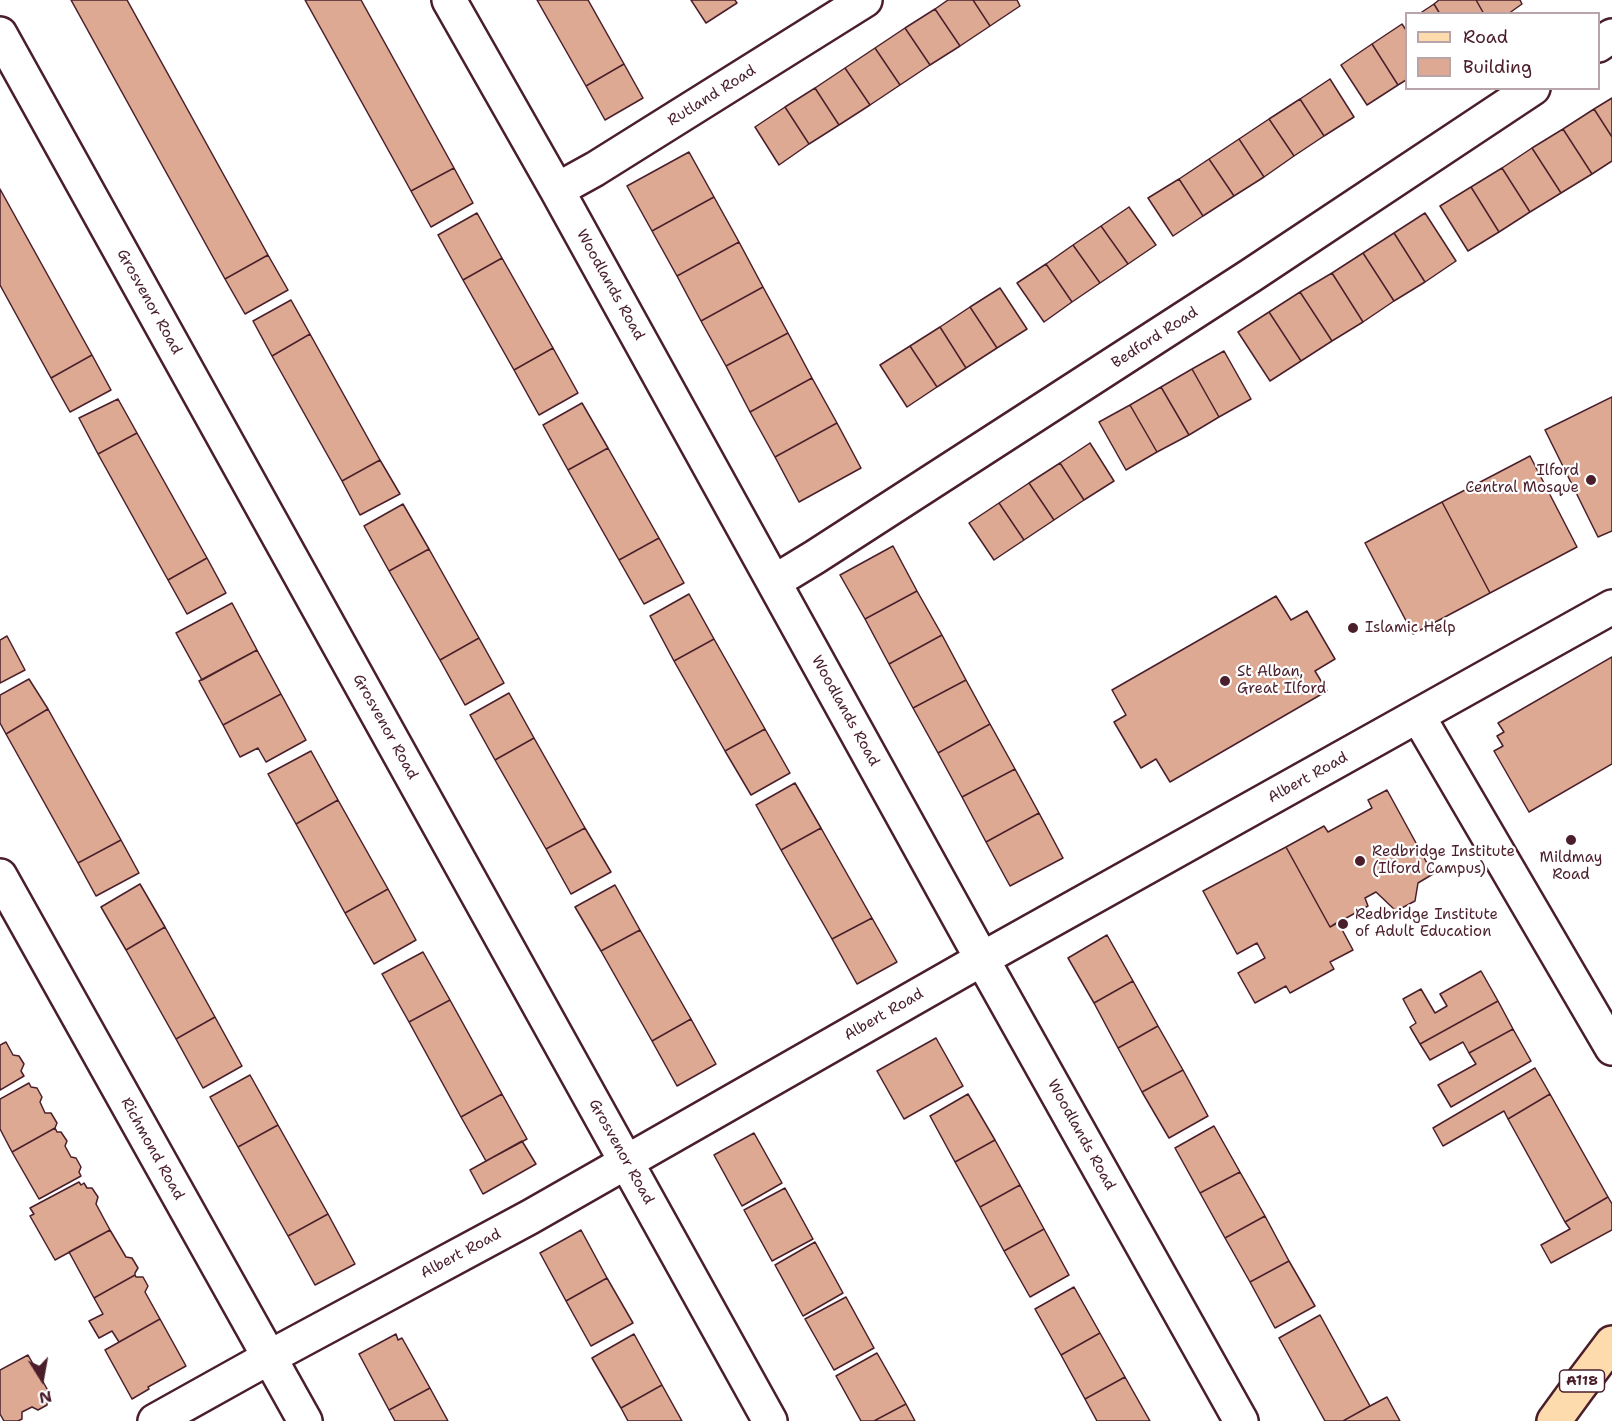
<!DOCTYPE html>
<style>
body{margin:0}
#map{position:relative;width:1612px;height:1421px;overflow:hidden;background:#fff;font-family:"Shantell Sans",sans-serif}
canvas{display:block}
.legend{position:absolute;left:1405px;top:12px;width:195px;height:78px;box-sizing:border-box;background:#fff;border:2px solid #b7a5aa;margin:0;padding:8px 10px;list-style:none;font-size:18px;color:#4a1f2b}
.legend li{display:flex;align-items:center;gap:12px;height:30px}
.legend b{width:30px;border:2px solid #b7a5aa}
.north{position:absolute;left:12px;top:1349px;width:60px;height:60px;-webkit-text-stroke:4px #fff;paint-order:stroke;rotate:169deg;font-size:16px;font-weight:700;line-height:24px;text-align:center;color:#4a1f2b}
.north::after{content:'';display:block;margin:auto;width:21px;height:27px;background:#4a1f2b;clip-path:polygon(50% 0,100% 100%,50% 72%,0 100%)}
</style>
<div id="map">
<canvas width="1612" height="1421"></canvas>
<ul class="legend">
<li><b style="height:8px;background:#fedbac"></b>Road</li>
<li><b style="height:16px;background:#dda992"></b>Building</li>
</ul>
<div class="north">N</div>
</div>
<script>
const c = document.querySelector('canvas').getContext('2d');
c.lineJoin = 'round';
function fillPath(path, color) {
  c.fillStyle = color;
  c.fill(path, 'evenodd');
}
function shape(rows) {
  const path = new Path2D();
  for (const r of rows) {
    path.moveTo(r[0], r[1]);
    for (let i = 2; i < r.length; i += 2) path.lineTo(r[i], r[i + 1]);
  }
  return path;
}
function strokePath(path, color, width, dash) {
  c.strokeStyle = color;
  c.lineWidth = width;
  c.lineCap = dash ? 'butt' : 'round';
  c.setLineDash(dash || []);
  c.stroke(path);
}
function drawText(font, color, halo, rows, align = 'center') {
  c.font = font + ' "Shantell Sans",sans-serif';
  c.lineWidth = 4.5;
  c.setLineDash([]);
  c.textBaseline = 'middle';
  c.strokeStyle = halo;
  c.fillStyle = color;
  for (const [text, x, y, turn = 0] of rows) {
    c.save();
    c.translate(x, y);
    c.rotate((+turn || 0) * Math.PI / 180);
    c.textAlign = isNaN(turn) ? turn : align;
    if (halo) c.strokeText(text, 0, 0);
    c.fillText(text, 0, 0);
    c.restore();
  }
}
const building = shape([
 [71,0,127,0,268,255,225,279,71,0],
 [305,0,361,0,454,168,411,191,305,0],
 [537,0,588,0,624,64,586,86,537,0],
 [691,0,735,0,737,3,706,23,691,0],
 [948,0,973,0,990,26,960,46,935,9,948,0],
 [973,0,1017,0,1020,6,990,26,973,0],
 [1439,0,1476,0,1484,14,1440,14,1434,4,1439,0],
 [1476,0,1520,0,1522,4,1508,14,1484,14,1476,0],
 [1434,4,1440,14,1419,14,1434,4],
 [935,9,960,46,930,65,905,28,935,9],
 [1402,24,1406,30,1406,80,1398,85,1372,44,1402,24],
 [905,28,930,65,900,85,875,48,905,28],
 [1372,44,1398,85,1367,105,1341,65,1372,44],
 [875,48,900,85,870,105,845,68,875,48],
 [624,64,643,98,605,120,586,86,624,64],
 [845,68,870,105,839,125,815,88,845,68],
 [1330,79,1354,117,1324,136,1300,99,1330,79],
 [815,88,839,125,809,144,785,107,815,88],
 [1612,98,1612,137,1594,109,1612,98],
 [1300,99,1324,136,1294,156,1269,119,1300,99],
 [785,107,809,144,779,165,755,127,785,107],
 [1594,109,1612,137,1612,161,1592,174,1563,129,1594,109],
 [1269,119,1294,156,1264,177,1239,139,1269,119],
 [1563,129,1592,174,1561,193,1532,148,1563,129],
 [1239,139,1264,177,1234,196,1209,159,1239,139],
 [1532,148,1561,193,1530,212,1502,168,1532,148],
 [689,152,714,197,652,231,627,186,689,152],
 [1209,159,1234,196,1203,216,1179,179,1209,159],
 [454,168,473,203,431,227,411,191,454,168],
 [1502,168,1530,212,1499,232,1471,187,1502,168],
 [1179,179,1203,216,1173,236,1148,198,1179,179],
 [1471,187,1499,232,1468,251,1440,206,1471,187],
 [0,189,92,355,51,378,0,285,0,189],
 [714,197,739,242,677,276,652,231,714,197],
 [1129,207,1156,245,1128,264,1101,226,1129,207],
 [477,213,502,258,463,280,438,235,477,213],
 [1425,213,1456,261,1425,282,1394,233,1425,213],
 [1101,226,1128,264,1100,283,1073,245,1101,226],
 [1394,233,1425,282,1394,301,1363,253,1394,233],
 [739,242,763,287,701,321,677,276,739,242],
 [1073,245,1100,283,1072,302,1046,264,1073,245],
 [1363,253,1394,301,1363,322,1332,273,1363,253],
 [268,255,288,290,245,314,225,279,268,255],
 [502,258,553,348,514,370,463,280,502,258],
 [1046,264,1072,302,1044,322,1017,283,1046,264],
 [1332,273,1363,322,1332,341,1300,292,1332,273],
 [763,287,788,333,726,366,701,321,763,287],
 [1000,288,1027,329,997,348,970,307,1000,288],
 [1300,292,1332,341,1301,361,1269,312,1300,292],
 [291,300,310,334,272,356,253,321,291,300],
 [970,307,997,348,966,368,940,327,970,307],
 [1269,312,1301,361,1270,381,1238,332,1269,312],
 [940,327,966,368,937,387,910,346,940,327],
 [788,333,812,378,750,412,726,366,788,333],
 [310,334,380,460,342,481,272,356,310,334],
 [910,346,937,387,907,407,880,365,910,346],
 [553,348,578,393,539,415,514,370,553,348],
 [1224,351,1251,399,1219,417,1192,369,1224,351],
 [92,355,111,390,70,412,51,378,92,355],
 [1192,369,1219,417,1189,435,1161,387,1192,369],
 [812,378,837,423,775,457,750,412,812,378],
 [1161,387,1189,435,1157,452,1130,405,1161,387],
 [1612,397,1612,531,1598,537,1545,430,1612,397],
 [118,399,137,433,98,454,79,418,118,399],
 [582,403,608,448,568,470,543,425,582,403],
 [1130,405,1157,452,1126,470,1099,422,1130,405],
 [837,423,861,468,799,502,775,457,837,423],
 [137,433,207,558,168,580,98,454,137,433],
 [1090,443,1114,481,1084,500,1060,463,1090,443],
 [608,448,659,538,619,560,568,470,608,448],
 [1530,456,1577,547,1490,593,1442,502,1530,456],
 [380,460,400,494,360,515,342,481,380,460],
 [1060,463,1084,500,1054,520,1029,483,1060,463],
 [1029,483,1054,520,1024,540,999,503,1029,483],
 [1442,502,1490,593,1413,634,1365,543,1442,502],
 [999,503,1024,540,994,560,969,523,999,503],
 [403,504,429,549,389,571,364,526,403,504],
 [659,538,684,583,644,604,619,560,659,538],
 [893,546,917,591,865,619,840,575,893,546],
 [429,549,479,638,440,660,389,571,429,549],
 [207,558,226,593,187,614,168,580,207,558],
 [917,591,942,635,889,664,865,619,917,591],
 [689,594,714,639,674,661,650,616,689,594],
 [1276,596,1291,620,1307,611,1335,659,1315,671,1327,691,1170,782,1156,759,1141,768,1114,722,1126,715,1112,690,1276,596],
 [232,603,257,650,202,680,176,633,232,603],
 [942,635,966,680,913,708,889,664,942,635],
 [7,636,25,670,0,683,0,640,7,636],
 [479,638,504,683,465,705,440,660,479,638],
 [714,639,765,729,725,751,674,661,714,639],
 [257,650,281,694,223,725,199,681,257,650],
 [1612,657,1612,764,1529,812,1494,751,1503,746,1497,736,1504,732,1498,723,1612,657],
 [29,679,48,709,6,734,0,723,0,695,29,679],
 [966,680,990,724,938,753,913,708,966,680],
 [509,693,534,738,495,760,470,715,509,693],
 [281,694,306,740,266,762,258,748,240,757,223,725,281,694],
 [48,709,121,840,78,863,6,734,48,709],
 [990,724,1015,769,962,797,938,753,990,724],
 [765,729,790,773,751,795,725,751,765,729],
 [534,738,585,828,546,849,495,760,534,738],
 [311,751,338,800,296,824,268,774,311,751],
 [1015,769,1039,813,986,842,962,797,1015,769],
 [795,783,821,828,781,850,756,805,795,783],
 [1387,790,1433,874,1418,883,1415,901,1396,911,1376,892,1365,898,1368,906,1330,927,1286,847,1324,826,1328,832,1372,808,1368,800,1387,790],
 [338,800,388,889,345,913,296,824,338,800],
 [1039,813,1063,858,1010,886,986,842,1039,813],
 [585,828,611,872,571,894,546,849,585,828],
 [821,828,872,918,832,939,781,850,821,828],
 [121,840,139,873,96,896,78,863,121,840],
 [1286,847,1330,927,1338,922,1353,950,1330,962,1334,969,1290,993,1286,986,1255,1003,1238,973,1265,958,1257,943,1237,954,1203,891,1286,847],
 [140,884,165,927,126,950,101,907,140,884],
 [615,885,640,930,601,951,575,907,615,885],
 [388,889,416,940,374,964,345,913,388,889],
 [872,918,897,962,857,984,832,939,872,918],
 [165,927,215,1017,176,1039,126,950,165,927],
 [640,930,691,1019,652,1041,601,951,640,930],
 [1107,935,1133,981,1094,1003,1068,958,1107,935],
 [423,952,450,1000,409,1022,382,974,423,952],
 [1481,971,1498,1001,1420,1044,1410,1027,1416,1023,1403,999,1421,989,1435,1013,1447,1006,1440,994,1481,971],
 [1133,981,1158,1026,1118,1048,1094,1003,1133,981],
 [450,1000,502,1094,461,1117,409,1022,450,1000],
 [1498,1001,1513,1029,1469,1053,1463,1042,1430,1060,1420,1044,1498,1001],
 [215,1017,242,1066,203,1088,176,1039,215,1017],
 [691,1019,716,1064,677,1086,652,1041,691,1019],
 [1158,1026,1183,1070,1142,1092,1118,1048,1158,1026],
 [1513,1029,1531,1061,1451,1107,1438,1085,1476,1064,1469,1053,1513,1029],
 [936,1038,963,1086,904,1119,877,1071,936,1038],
 [6,1042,13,1055,19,1056,24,1064,21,1071,24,1076,0,1090,0,1045,6,1042],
 [1535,1068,1550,1094,1508,1119,1504,1111,1443,1146,1433,1128,1535,1068],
 [1183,1070,1208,1116,1169,1138,1142,1092,1183,1070],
 [250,1075,278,1125,238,1147,210,1097,250,1075],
 [29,1083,31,1087,37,1088,42,1097,40,1102,45,1113,51,1113,57,1123,55,1128,12,1152,0,1129,0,1099,29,1083],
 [502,1094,527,1139,486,1161,461,1117,502,1094],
 [968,1094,995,1140,955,1162,930,1116,968,1094],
 [1550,1094,1608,1197,1565,1222,1508,1119,1550,1094],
 [278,1125,328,1214,288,1236,238,1147,278,1125],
 [1214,1126,1240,1172,1200,1193,1175,1148,1214,1126],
 [55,1128,57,1132,61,1132,67,1141,65,1146,71,1157,76,1158,81,1167,79,1172,81,1176,39,1199,12,1152,55,1128],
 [754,1133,782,1183,742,1206,714,1155,754,1133],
 [995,1140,1020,1185,980,1207,955,1162,995,1140],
 [522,1141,536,1164,483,1194,470,1170,522,1141],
 [1240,1172,1265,1216,1225,1238,1200,1193,1240,1172],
 [79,1182,81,1185,84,1183,87,1188,92,1188,98,1197,96,1204,110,1230,55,1260,30,1216,34,1214,30,1208,79,1182],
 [1020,1185,1044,1229,1004,1251,980,1207,1020,1185],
 [785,1188,813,1239,772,1261,744,1210,785,1188],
 [1608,1197,1612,1204,1612,1230,1551,1263,1541,1245,1570,1229,1565,1222,1608,1197],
 [328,1214,355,1264,315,1285,288,1236,328,1214],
 [1265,1216,1289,1261,1250,1282,1225,1238,1265,1216],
 [1044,1229,1069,1275,1030,1297,1004,1251,1044,1229],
 [110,1230,126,1257,132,1258,138,1268,135,1273,135,1275,94,1298,69,1252,110,1230],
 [581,1230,607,1278,566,1301,540,1253,581,1230],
 [815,1242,843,1293,803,1316,775,1265,815,1242],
 [1289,1261,1315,1306,1275,1328,1250,1282,1289,1261],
 [135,1275,136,1277,143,1277,148,1286,145,1292,160,1319,119,1342,112,1331,99,1338,89,1321,103,1314,94,1298,135,1275],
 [607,1278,633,1323,591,1346,566,1301,607,1278],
 [1074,1287,1100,1333,1061,1355,1035,1309,1074,1287],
 [846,1297,874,1348,834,1370,805,1319,846,1297],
 [1320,1315,1370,1406,1343,1421,1325,1421,1279,1338,1320,1315],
 [160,1319,186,1366,148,1387,149,1389,132,1399,105,1350,160,1319],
 [1100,1333,1125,1377,1085,1399,1061,1355,1100,1333],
 [396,1334,398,1340,402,1338,430,1388,389,1410,359,1354,396,1334],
 [634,1334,662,1385,621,1408,592,1358,634,1334],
 [877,1353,906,1404,874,1421,861,1421,836,1376,877,1353],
 [28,1355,51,1396,48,1397,47,1405,38,1410,32,1407,22,1412,22,1419,18,1421,4,1421,0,1414,0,1370,28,1355],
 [1125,1377,1150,1421,1097,1421,1085,1399,1125,1377],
 [662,1385,682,1421,628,1421,621,1408,662,1385],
 [430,1388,448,1421,395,1421,389,1410,430,1388],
 [1387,1397,1400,1421,1343,1421,1370,1406,1387,1397],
 [906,1404,915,1421,874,1421,906,1404]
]);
fillPath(building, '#dda992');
strokePath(building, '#4a1f2b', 1.5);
const minor = shape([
 [449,0,557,190,982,959,1241,1421],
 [0,34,770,1421],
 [1598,45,1612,36],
 [557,190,595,169,865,0],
 [774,582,815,557,1250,276,1533,88],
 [1418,716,1612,1048],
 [0,876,305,1421],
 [155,1421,268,1358,530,1217,982,959,1612,607]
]);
const major = shape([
 [1554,1421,1578,1388,1612,1343]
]);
strokePath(minor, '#4a1f2b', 38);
strokePath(major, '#4a1f2b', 38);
strokePath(minor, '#fff', 33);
strokePath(major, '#fedbac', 33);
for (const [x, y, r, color] of [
 [1591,480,6,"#4a1f2b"],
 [1353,628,6,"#4a1f2b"],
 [1225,681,6,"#4a1f2b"],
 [1571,840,6,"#4a1f2b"],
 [1360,861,6,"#4a1f2b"],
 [1343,924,6,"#4a1f2b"]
]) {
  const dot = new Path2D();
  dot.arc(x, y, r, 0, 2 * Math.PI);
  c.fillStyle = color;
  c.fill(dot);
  strokePath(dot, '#fff', 2);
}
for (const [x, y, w] of [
 [1582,1381,45]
]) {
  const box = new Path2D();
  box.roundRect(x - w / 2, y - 11, w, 22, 4.5);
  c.fillStyle = '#fff';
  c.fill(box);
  strokePath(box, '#4a1f2b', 1.5);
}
drawText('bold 14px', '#4a1f2b', null, [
 ["A118",1582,1381]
]);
drawText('15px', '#4a1f2b', '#fff', [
 ["Rutland Road",712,96,-32],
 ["Woodlands Road",610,285,61],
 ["Grosvenor Road",149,302,61],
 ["Bedford Road",1155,338,-33],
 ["Woodlands Road",845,711,61],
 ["Grosvenor Road",385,727,61],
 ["Albert Road",1308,778,-29],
 ["Albert Road",884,1015,-30],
 ["Woodlands Road",1081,1135,61],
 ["Richmond Road",152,1149,61],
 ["Grosvenor Road",621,1152,61],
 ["Albert Road",461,1254,-28]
]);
drawText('15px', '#4a1f2b', '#fff', [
 ["Ilford",1579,471,"right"],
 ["Central Mosque",1579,488,"right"],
 ["Islamic Help",1365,628],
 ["St Alban,",1237,672],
 ["Great Ilford",1237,689],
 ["Redbridge Institute",1372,852],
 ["(Ilford Campus)",1372,869],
 ["Mildmay",1571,858,"center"],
 ["Road",1571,875,"center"],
 ["Redbridge Institute",1355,915],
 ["of Adult Education",1355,932]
], 'left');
</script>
